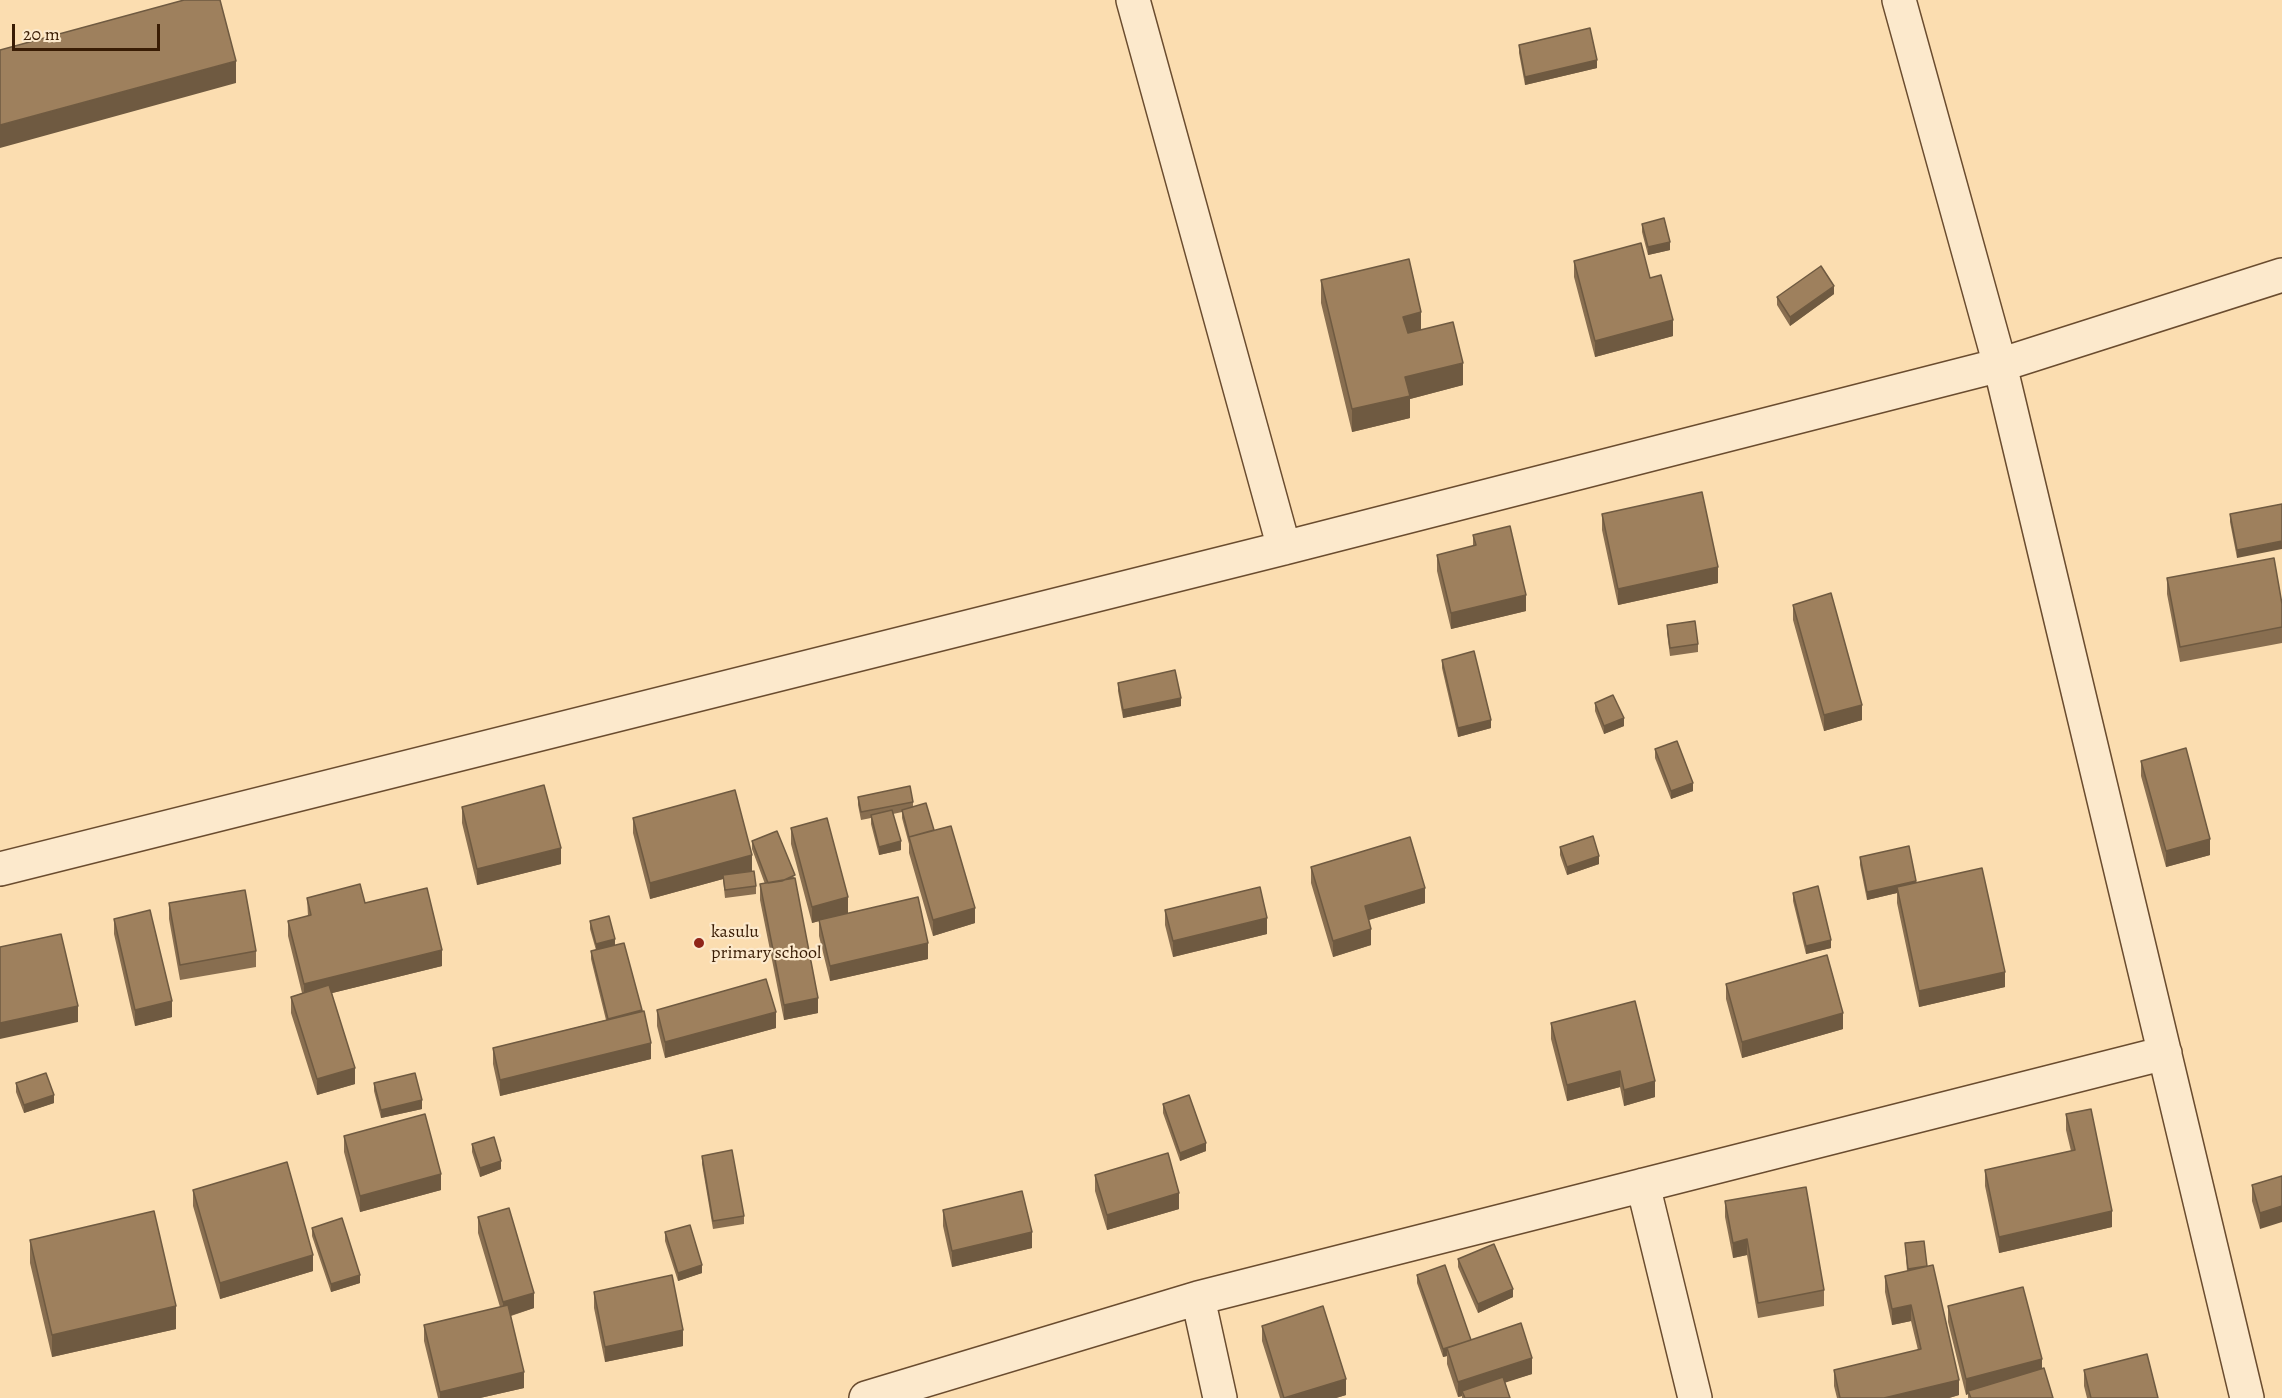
<!DOCTYPE html>
<style>
body{margin:0}
#map{position:relative;width:2282px;height:1398px;overflow:hidden;background:#fbddb0;font-family:Alegreya,serif}
canvas{display:block}
.scale{position:absolute;left:12px;top:24px;width:148px;height:27px;box-sizing:border-box;border:3px solid #391c04;border-top:0;padding-left:8px;font-size:18px;line-height:21px;white-space:nowrap;color:#391c04;-webkit-text-stroke:4px #fce9cc;paint-order:stroke}
</style>
<div id="map">
<canvas width="2282" height="1398"></canvas>
<div class="scale">20 m</div>
</div>
<script>
const c = document.querySelector('canvas').getContext('2d');
c.lineJoin = 'round';
function shape(rows) {
  const path = new Path2D();
  for (const r of rows) {
    path.moveTo(r[0], r[1]);
    for (let i = 2; i < r.length; i += 2) path.lineTo(r[i], r[i + 1]);
  }
  return path;
}
function strokePath(path, color, width, dash) {
  c.strokeStyle = color;
  c.lineWidth = width;
  c.lineCap = dash ? 'butt' : 'round';
  c.setLineDash(dash || []);
  c.stroke(path);
}
function fillPath(path, color) {
  c.fillStyle = color;
  c.fill(path, 'evenodd');
}
function drawText(font, color, halo, rows, align = 'center') {
  c.font = font + ' Alegreya,serif';
  c.lineWidth = 4.5;
  c.setLineDash([]);
  c.textBaseline = 'middle';
  c.strokeStyle = halo;
  c.fillStyle = color;
  for (const [text, x, y, turn = 0] of rows) {
    c.save();
    c.translate(x, y);
    c.rotate((+turn || 0) * Math.PI / 180);
    c.textAlign = isNaN(turn) ? turn : align;
    if (halo) c.strokeText(text, 0, 0);
    c.fillText(text, 0, 0);
    c.restore();
  }
}
const street = shape([
 [1133,0,1284,548],
 [1899,0,2000,365,2247,1398],
 [0,869,1284,548,2000,365,2282,275],
 [1643,1185,1695,1398],
 [1198,1298,1220,1398],
 [866,1398,1198,1298,2165,1053]
]);
strokePath(street, '#6a4c2f', 36);
strokePath(street, '#fce9cc', 33);
fillPath(shape([
 [1519,45,1597,68,1525,85,1519,53],
 [1642,224,1670,250,1648,255,1642,232],
 [1574,261,1650,278,1673,336,1595,357,1574,277],
 [1321,280,1421,329,1463,385,1410,399,1410,418,1352,432,1321,303],
 [1834,294,1790,326,1777,305,1777,297],
 [2282,504,2237,558,2230,522,2230,514],
 [1602,514,1718,583,1618,605,1602,530],
 [1473,535,1526,611,1451,629,1437,571,1437,555,1473,546],
 [2167,578,2282,604,2282,643,2180,662,2167,594],
 [1793,605,1862,720,1824,731,1793,620],
 [1667,625,1698,644,1698,652,1670,656,1667,633],
 [1442,660,1491,728,1458,737,1442,668],
 [1118,683,1181,706,1123,718,1118,691],
 [1595,703,1624,726,1604,734,1595,711],
 [1655,749,1693,791,1671,799,1655,758],
 [2141,761,2210,855,2166,867,2141,776],
 [858,797,913,802,913,807,934,830,975,923,933,936,909,853,909,844,902,818,902,812,893,814,901,850,879,855,871,824,871,818,861,820,858,805],
 [462,807,561,864,477,885,462,823],
 [633,818,752,871,756,886,756,894,725,898,723,879,650,899,633,833],
 [791,828,848,913,836,916,928,959,830,981,819,936,819,921,812,923,791,844],
 [752,841,795,878,818,1013,784,1020,760,900,760,884,765,884,752,849],
 [1560,847,1599,864,1567,875,1560,855],
 [1860,857,1916,883,2005,987,1919,1007,1897,903,1897,893,1867,900,1860,865],
 [1311,867,1425,903,1369,920,1371,945,1333,957,1311,883],
 [1793,893,1831,948,1806,954,1793,901],
 [307,898,365,903,442,966,332,993,355,1084,317,1095,291,1013,291,997,302,993,288,936,288,921,308,916],
 [169,903,256,951,256,967,180,980,169,919],
 [1165,910,1267,934,1173,957,1165,925],
 [114,919,172,1017,135,1026,114,934],
 [590,921,615,946,651,1059,500,1096,493,1064,493,1048,606,1020,591,959,591,951,596,950,590,929],
 [1726,984,1843,1029,1742,1058,1726,999],
 [657,1010,776,1028,665,1058,657,1026],
 [1551,1023,1655,1097,1624,1106,1620,1087,1567,1101,1551,1039],
 [16,1083,54,1103,24,1113,16,1092],
 [374,1083,422,1109,381,1118,374,1091],
 [1163,1104,1206,1151,1180,1161,1163,1113],
 [2066,1114,2112,1227,1999,1253,1985,1186,1985,1170,2071,1151,2066,1130],
 [344,1136,441,1190,360,1212,344,1152],
 [472,1144,501,1169,480,1177,472,1152],
 [702,1156,744,1216,744,1224,713,1229,702,1164],
 [1095,1175,1179,1209,1107,1230,1095,1191],
 [2282,1176,2260,1229,2252,1201,2252,1185],
 [193,1190,313,1271,220,1299,193,1206],
 [1725,1201,1824,1290,1824,1306,1758,1318,1747,1255,1733,1258,1725,1217],
 [943,1210,1032,1248,952,1267,943,1226],
 [478,1217,534,1308,511,1316,524,1388,480,1398,438,1398,424,1341,424,1325,500,1307,478,1233],
 [312,1228,360,1283,331,1292,312,1236],
 [665,1232,702,1273,678,1281,665,1241],
 [30,1240,176,1329,52,1357,30,1263],
 [1905,1243,1927,1266,1959,1395,1949,1398,1837,1398,1834,1386,1834,1370,1918,1350,1911,1321,1892,1325,1885,1292,1885,1276,1907,1271],
 [1458,1259,1513,1297,1478,1313,1458,1267],
 [1417,1275,1471,1340,1532,1374,1505,1382,1510,1398,1462,1398,1462,1396,1458,1397,1447,1364,1447,1356,1443,1357,1417,1283],
 [594,1292,683,1346,605,1362,594,1308],
 [1948,1306,2042,1368,2053,1398,1968,1398,1968,1394,1966,1395,1948,1322],
 [1262,1326,1346,1395,1336,1398,1280,1398,1262,1341],
 [2084,1370,2158,1398,2087,1398,2084,1386]
]), '#886e50');
fillPath(shape([
 [1597,60,1597,68,1525,85,1525,77],
 [236,61,236,83,0,148,0,125],
 [1670,242,1670,250,1648,255,1648,247],
 [1834,286,1834,294,1790,326,1790,317],
 [1421,312,1421,335,1403,339,1403,317],
 [1673,320,1673,336,1595,357,1595,341],
 [1463,363,1463,385,1410,399,1410,418,1352,432,1352,409,1405,377],
 [2282,541,2282,549,2237,558,2237,550],
 [1718,567,1718,583,1618,605,1618,589],
 [1526,595,1526,611,1451,629,1451,613],
 [1181,698,1181,706,1123,718,1123,710],
 [1862,705,1862,720,1824,731,1824,715],
 [1624,718,1624,726,1604,734,1604,726],
 [1491,720,1491,728,1458,737,1458,728],
 [1693,783,1693,791,1671,799,1671,791],
 [2210,839,2210,855,2166,867,2166,851],
 [901,841,901,850,879,855,879,847],
 [561,848,561,864,477,885,477,869],
 [752,855,752,871,723,875,723,879,650,899,650,883],
 [1599,856,1599,864,1567,875,1567,867],
 [1916,881,1916,889,1897,887,1897,893,1867,900,1867,892],
 [1425,888,1425,903,1365,921,1365,906],
 [848,897,848,913,812,923,812,907],
 [975,908,975,923,933,936,933,920],
 [1267,918,1267,934,1173,957,1173,941],
 [1371,929,1371,945,1333,957,1333,941],
 [615,939,615,947,596,952,596,944],
 [1831,940,1831,948,1806,954,1806,946],
 [928,943,928,959,830,981,830,966],
 [442,950,442,966,304,1000,304,984],
 [2005,972,2005,987,1919,1007,1919,991],
 [818,998,818,1013,784,1020,784,1005],
 [172,1001,172,1017,135,1026,135,1010],
 [78,1006,78,1022,0,1039,0,1023],
 [776,1012,776,1028,665,1058,665,1042],
 [1843,1013,1843,1029,1742,1058,1742,1042],
 [651,1043,651,1059,500,1096,500,1080],
 [355,1068,355,1084,317,1095,317,1079],
 [1620,1071,1620,1087,1567,1101,1567,1085],
 [1655,1081,1655,1097,1624,1106,1624,1090],
 [54,1095,54,1103,24,1113,24,1105],
 [422,1100,422,1109,381,1118,381,1110],
 [1206,1143,1206,1151,1180,1161,1180,1153],
 [501,1161,501,1169,480,1177,480,1168],
 [441,1174,441,1190,360,1212,360,1196],
 [1179,1193,1179,1209,1107,1230,1107,1215],
 [2282,1206,2282,1222,2260,1229,2260,1213],
 [2112,1211,2112,1227,1999,1253,1999,1237],
 [1032,1232,1032,1248,952,1267,952,1251],
 [1747,1239,1747,1255,1733,1258,1733,1243],
 [313,1255,313,1271,220,1299,220,1283],
 [702,1265,702,1273,678,1281,678,1273],
 [360,1275,360,1283,331,1292,331,1284],
 [1513,1289,1513,1297,1478,1313,1478,1304],
 [534,1293,534,1308,503,1318,503,1302],
 [1911,1305,1911,1321,1892,1325,1892,1309],
 [176,1306,176,1329,52,1357,52,1335],
 [683,1330,683,1346,605,1362,605,1347],
 [1447,1348,1447,1356,1443,1357,1443,1349],
 [1532,1358,1532,1374,1464,1396,1462,1391,1462,1396,1458,1397,1458,1382],
 [2042,1359,2042,1375,1968,1391,1968,1394,1966,1395,1966,1379],
 [524,1372,524,1388,480,1398,440,1398,440,1392],
 [1346,1379,1346,1395,1336,1398,1286,1398],
 [1959,1380,1959,1395,1949,1398,1884,1398]
]), '#6f5a41');
const building = shape([
 [184,0,220,0,236,61,0,125,0,50,184,0],
 [1590,28,1597,60,1525,77,1519,45,1590,28],
 [1664,218,1670,242,1648,247,1642,224,1664,218],
 [1641,243,1650,278,1661,275,1673,320,1595,341,1574,261,1641,243],
 [1409,259,1421,312,1403,317,1408,333,1453,322,1463,363,1405,377,1410,396,1352,409,1321,280,1409,259],
 [1821,266,1834,286,1790,317,1777,297,1821,266],
 [1702,492,1718,567,1618,589,1602,514,1702,492],
 [2282,504,2282,541,2237,550,2230,514,2282,504],
 [1510,526,1526,595,1451,613,1437,555,1476,545,1473,535,1510,526],
 [2274,558,2282,604,2282,627,2180,647,2167,578,2274,558],
 [1831,593,1862,705,1824,715,1793,605,1831,593],
 [1695,621,1698,644,1670,648,1667,625,1695,621],
 [1474,651,1491,720,1458,728,1442,660,1474,651],
 [1175,670,1181,698,1123,710,1118,683,1175,670],
 [1613,695,1624,718,1604,726,1595,703,1613,695],
 [1677,741,1693,783,1671,791,1655,749,1677,741],
 [2186,748,2210,839,2166,851,2141,761,2186,748],
 [544,785,561,848,477,869,462,807,544,785],
 [910,786,913,802,861,812,858,797,910,786],
 [735,790,752,855,650,883,633,818,735,790],
 [926,803,934,830,909,837,902,810,926,803],
 [892,810,901,841,879,847,871,815,892,810],
 [827,818,848,897,812,907,791,828,827,818],
 [951,826,975,908,933,920,909,837,951,826],
 [777,831,795,875,782,881,768,883,752,841,777,831],
 [1593,836,1599,856,1567,867,1560,847,1593,836],
 [1410,837,1425,888,1365,906,1371,929,1333,941,1311,867,1410,837],
 [1909,846,1916,881,1867,892,1860,857,1909,846],
 [1982,868,2005,972,1919,991,1897,887,1982,868],
 [754,871,756,886,725,890,723,875,754,871],
 [795,878,818,998,784,1005,760,884,795,878],
 [360,884,365,903,427,888,442,950,304,984,288,921,311,915,307,898,360,884],
 [1818,886,1831,940,1806,946,1793,893,1818,886],
 [1260,887,1267,918,1173,941,1165,910,1260,887],
 [245,890,256,951,180,965,169,903,245,890],
 [918,897,928,943,830,966,819,920,918,897],
 [150,910,172,1001,135,1010,114,919,150,910],
 [609,916,615,939,596,944,590,921,609,916],
 [61,934,78,1006,0,1023,0,947,61,934],
 [624,943,642,1010,608,1019,591,951,624,943],
 [1827,955,1843,1013,1742,1042,1726,984,1827,955],
 [766,979,776,1012,665,1042,657,1010,766,979],
 [329,985,355,1068,317,1079,291,997,329,985],
 [1635,1001,1655,1081,1624,1090,1620,1071,1567,1085,1551,1023,1635,1001],
 [644,1011,651,1043,500,1080,493,1048,644,1011],
 [46,1073,54,1095,24,1105,16,1083,46,1073],
 [415,1073,422,1100,381,1110,374,1083,415,1073],
 [1189,1095,1206,1143,1180,1153,1163,1104,1189,1095],
 [2091,1109,2112,1211,1999,1237,1985,1170,2075,1150,2066,1114,2091,1109],
 [425,1114,441,1174,360,1196,344,1136,425,1114],
 [494,1137,501,1161,480,1168,472,1144,494,1137],
 [732,1150,744,1216,713,1221,702,1156,732,1150],
 [1168,1153,1179,1193,1107,1215,1095,1175,1168,1153],
 [287,1162,313,1255,220,1283,193,1190,287,1162],
 [2282,1176,2282,1206,2260,1213,2252,1185,2282,1176],
 [1806,1187,1824,1290,1758,1303,1747,1239,1733,1243,1725,1201,1806,1187],
 [1022,1191,1032,1232,952,1251,943,1210,1022,1191],
 [509,1208,534,1293,503,1302,478,1217,509,1208],
 [154,1211,176,1306,52,1335,30,1240,154,1211],
 [342,1218,360,1275,331,1284,312,1228,342,1218],
 [690,1225,702,1265,678,1273,665,1232,690,1225],
 [1924,1241,1927,1266,1908,1269,1905,1243,1924,1241],
 [1494,1244,1513,1289,1478,1304,1458,1259,1494,1244],
 [1445,1265,1471,1340,1443,1349,1417,1275,1445,1265],
 [1933,1265,1959,1380,1884,1398,1840,1398,1834,1370,1921,1349,1911,1305,1892,1309,1885,1276,1933,1265],
 [672,1275,683,1330,605,1347,594,1292,672,1275],
 [2023,1287,2042,1359,1966,1379,1948,1306,2023,1287],
 [508,1305,524,1372,440,1392,424,1325,508,1305],
 [1323,1306,1346,1379,1284,1398,1262,1326,1323,1306],
 [1521,1323,1532,1358,1458,1382,1447,1348,1521,1323],
 [2147,1354,2158,1398,2091,1398,2084,1370,2147,1354],
 [2044,1368,2053,1398,1971,1398,1968,1391,2044,1368],
 [1503,1377,1510,1398,1465,1398,1462,1391,1503,1377]
]);
fillPath(building, '#9e805d');
strokePath(building, '#6f5a41', 1.5);
for (const [x, y, r, color] of [
 [699,943,6,"#8f2418"]
]) {
  const dot = new Path2D();
  dot.arc(x, y, r, 0, 2 * Math.PI);
  c.fillStyle = color;
  c.fill(dot);
  strokePath(dot, '#fce9cc', 2);
}
drawText('18px', '#391c04', '#fce9cc', [
 ["kasulu",711,933],
 ["primary school",711,954]
], 'left');
</script>
